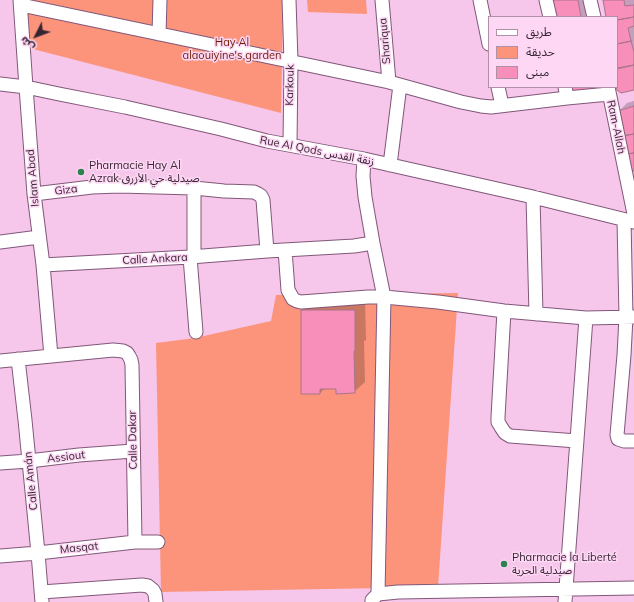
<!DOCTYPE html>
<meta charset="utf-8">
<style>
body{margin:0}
#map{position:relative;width:634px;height:602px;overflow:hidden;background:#f6c6eb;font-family:Mulish,"Noto Sans Arabic",sans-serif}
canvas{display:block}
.legend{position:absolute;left:488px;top:16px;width:130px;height:72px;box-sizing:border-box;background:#fdd7f4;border:1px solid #ae90a7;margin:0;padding:5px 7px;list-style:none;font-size:12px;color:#372533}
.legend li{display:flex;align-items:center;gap:8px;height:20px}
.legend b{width:20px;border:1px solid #ae90a7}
.north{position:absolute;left:16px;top:16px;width:40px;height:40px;-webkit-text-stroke:3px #fdd7f4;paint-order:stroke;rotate:228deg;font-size:11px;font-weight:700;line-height:16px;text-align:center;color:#372533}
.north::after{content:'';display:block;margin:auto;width:14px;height:18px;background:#372533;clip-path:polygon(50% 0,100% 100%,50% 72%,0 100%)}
</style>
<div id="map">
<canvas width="634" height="602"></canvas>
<ul class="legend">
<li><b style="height:5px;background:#fff"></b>طريق</li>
<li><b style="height:11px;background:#fc947b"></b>حديقة</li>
<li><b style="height:11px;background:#f78fba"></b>مبنى</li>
</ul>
<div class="north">ش</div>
</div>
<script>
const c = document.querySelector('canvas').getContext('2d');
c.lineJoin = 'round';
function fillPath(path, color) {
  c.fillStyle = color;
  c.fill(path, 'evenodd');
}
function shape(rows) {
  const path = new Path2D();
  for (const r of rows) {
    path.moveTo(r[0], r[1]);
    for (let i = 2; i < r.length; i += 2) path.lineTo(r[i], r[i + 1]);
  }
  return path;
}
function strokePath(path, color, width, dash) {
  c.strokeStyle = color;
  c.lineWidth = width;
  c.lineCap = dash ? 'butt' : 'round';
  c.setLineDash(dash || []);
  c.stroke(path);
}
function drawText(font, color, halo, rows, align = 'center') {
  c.font = font + ' Mulish,"Noto Sans Arabic",sans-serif';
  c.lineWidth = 3;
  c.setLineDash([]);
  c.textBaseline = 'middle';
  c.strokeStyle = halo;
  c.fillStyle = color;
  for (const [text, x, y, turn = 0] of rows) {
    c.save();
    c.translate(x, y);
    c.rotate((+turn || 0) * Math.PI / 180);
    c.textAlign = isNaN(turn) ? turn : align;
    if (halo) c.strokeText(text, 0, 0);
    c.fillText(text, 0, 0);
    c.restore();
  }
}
fillPath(shape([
 [26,0,283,0,283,10,281,113,29,48],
 [307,0,366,0,367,14,308,12],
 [458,293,438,587,161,592,156,343,195,338,271,321,276,295]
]), '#fc947b');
fillPath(shape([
 [552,0,586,0,589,17,556,17],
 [604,0,634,0,634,89,617,85,617,17,607,17],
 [634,101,634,173,623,135,619,111,627,103],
 [312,300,365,300,366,340,364,341,365,382,354,392,338,388,325,388,320,393,302,310]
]), '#0003');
const building = shape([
 [551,0,578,0,581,17,555,17,551,0],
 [603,0,624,0,625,6,634,5,634,17,617,20,617,17,606,17,603,0],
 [634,17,634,26,628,28,631,41,617,44,617,20,634,17],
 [631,41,634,52,634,65,617,68,617,44,631,41],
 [634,65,634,90,621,93,617,90,616,87,617,87,617,69,634,65],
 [571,87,595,87,596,92,573,95,571,87],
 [634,106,634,134,622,136,618,111,634,106],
 [634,134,634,153,627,154,622,136,634,134],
 [634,153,634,171,632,171,627,154,634,153],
 [301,310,355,310,355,351,354,351,355,393,336,394,336,389,320,389,320,394,301,394,301,310]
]);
fillPath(building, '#f78fba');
strokePath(building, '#a97589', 1);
const minor = shape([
 [20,0,26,87,34,194,43,265,51,356],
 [289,0,291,61,290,145],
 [382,0,389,82],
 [480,0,489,44],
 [546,0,550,17],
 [590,0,594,17],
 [21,5,389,82,461,102,481,106,491,107,567,98,565,87],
 [159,34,160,0],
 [0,84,26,87,59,94,125,107,221,129,267,141,364,159,533,197,634,222],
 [498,87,502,105],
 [608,87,634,214],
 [567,98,609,94],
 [390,165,400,85],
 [194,188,194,257],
 [34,194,92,187,119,186,194,188,224,191,254,192,258,194,261,196,263,200,267,251,354,246,373,243,365,197,363,176,364,159],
 [533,197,536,314],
 [624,220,626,317,624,355,617,435,618,439,624,441,634,441],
 [0,242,39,237],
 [373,243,384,297,378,594],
 [285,250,288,290,293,299,297,301,301,302,368,297,384,297,438,302,504,311,586,318,634,317],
 [190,257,196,332],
 [43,265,190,257,267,251],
 [504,311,498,417,498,422,501,427,505,433,510,436,577,441],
 [18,359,25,420,38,553,42,602],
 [0,361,113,350,123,351,127,353,129,356,131,360,132,365,135,542],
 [0,463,29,461,79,455,133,451],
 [0,556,38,553,135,542,158,542],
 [41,592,142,585,148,586,153,590,155,594,156,602],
 [372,602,372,600,378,594,398,592,634,588],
 [565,602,586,318]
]);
strokePath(minor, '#815879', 15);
strokePath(minor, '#fff', 13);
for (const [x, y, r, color] of [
 [81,172,4,"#308152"],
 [504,564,4,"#308152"]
]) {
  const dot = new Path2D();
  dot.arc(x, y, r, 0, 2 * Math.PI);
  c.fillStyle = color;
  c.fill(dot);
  strokePath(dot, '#fdd7f4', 1.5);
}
drawText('11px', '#372533', '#fdd7f4', [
 ["Shariqua",385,41,-95],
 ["Karkouk",290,85,-89],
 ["Ram-Allah",616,127,78],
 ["Rue Al Qods زنقة القدس",317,151,11],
 ["Islam Abad",33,178,-95],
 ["Giza",66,190,-7],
 ["Calle Ankara",155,259,-3],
 ["Calle Dakar",133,440,-91],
 ["Assiout",66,457,-7],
 ["Calle Amán",31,481,-96],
 ["Masqat",79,548,-6]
]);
drawText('11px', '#6e1c07', '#fdd7f4', [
 ["Hay Al",232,43],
 ["alaouiyine's garden",232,56]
]);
drawText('11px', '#372533', '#fdd7f4', [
 ["Pharmacie Hay Al",89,166],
 ["Azrak صيدلية حي الأزرق",89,179],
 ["Pharmacie la Liberté",512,558],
 ["صيدلية الحرية",512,571]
], 'left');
</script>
